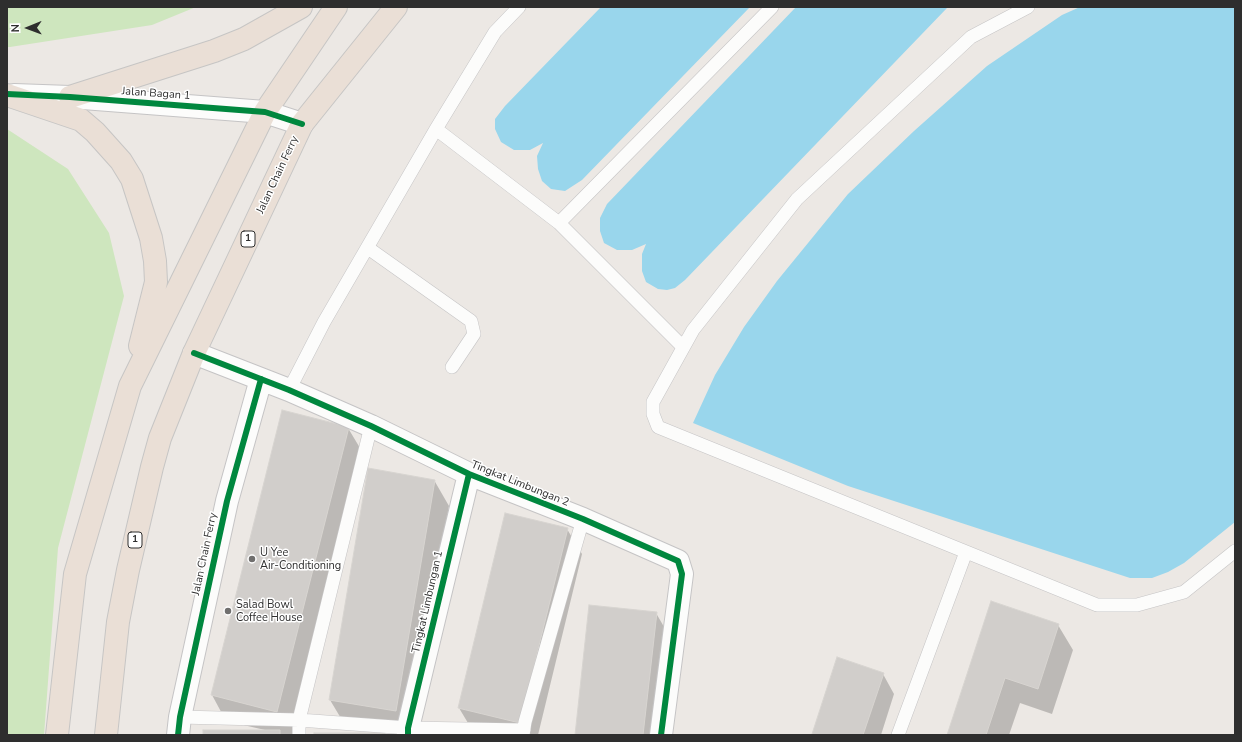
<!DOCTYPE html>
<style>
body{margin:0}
#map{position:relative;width:1242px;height:742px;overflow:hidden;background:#ece8e4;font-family:"Nunito Sans",sans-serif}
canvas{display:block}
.frame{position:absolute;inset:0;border:8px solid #2e2e2e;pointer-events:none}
.north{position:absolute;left:8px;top:8px;width:40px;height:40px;-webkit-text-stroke:3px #fff;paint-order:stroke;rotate:269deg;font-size:11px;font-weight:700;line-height:16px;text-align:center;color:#2e2e2e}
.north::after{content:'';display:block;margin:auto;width:14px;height:18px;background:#2e2e2e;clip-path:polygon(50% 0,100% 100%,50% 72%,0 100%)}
</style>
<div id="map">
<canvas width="1242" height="742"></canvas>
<div class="frame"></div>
<div class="north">N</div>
</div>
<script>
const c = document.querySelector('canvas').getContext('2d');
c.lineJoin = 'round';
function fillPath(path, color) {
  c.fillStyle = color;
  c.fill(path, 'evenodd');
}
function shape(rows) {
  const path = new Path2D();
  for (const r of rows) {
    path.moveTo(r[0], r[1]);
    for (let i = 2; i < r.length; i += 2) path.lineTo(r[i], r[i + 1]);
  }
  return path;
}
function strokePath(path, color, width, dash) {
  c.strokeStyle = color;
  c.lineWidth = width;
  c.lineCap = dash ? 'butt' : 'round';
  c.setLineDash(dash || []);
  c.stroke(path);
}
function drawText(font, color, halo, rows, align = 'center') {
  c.font = font + ' "Nunito Sans",sans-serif';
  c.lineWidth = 3;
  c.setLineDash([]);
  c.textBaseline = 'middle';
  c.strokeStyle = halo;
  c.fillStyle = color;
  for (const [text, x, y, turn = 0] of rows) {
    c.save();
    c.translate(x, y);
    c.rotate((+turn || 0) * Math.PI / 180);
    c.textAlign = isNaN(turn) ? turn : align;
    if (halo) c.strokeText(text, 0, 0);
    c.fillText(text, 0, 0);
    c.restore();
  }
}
fillPath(shape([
 [7,7,196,7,152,25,10,47,7,47],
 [7,129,68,169,109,233,124,296,58,548,44,735,7,735]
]), '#cee6be');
fillPath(shape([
 [601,7,750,7,582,180,565,191,551,189,542,181,538,169,537,156,543,143,530,150,514,150,501,142,495,129,495,119,505,106],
 [796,7,947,8,685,280,675,288,667,290,658,289,646,282,642,271,642,254,646,244,632,250,617,250,604,243,600,231,600,218,607,204],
 [1080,7,1235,7,1235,522,1184,563,1168,572,1152,578,1130,578,848,486,693,423,715,375,744,327,777,281,848,194,914,131,987,66,1062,15]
]), '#99d6ec');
fillPath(shape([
 [348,428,363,453,292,735,204,735,265,730,226,721,212,695],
 [434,480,449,506,411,735,404,735,345,725,330,700],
 [567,529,582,554,538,735,480,735,474,733,459,708],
 [991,602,1058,625,1073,650,1052,714,1020,703,1009,735,948,735],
 [656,613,671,639,660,735,576,735],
 [883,674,894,694,881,735,814,735,813,734]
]), '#0003');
const building = shape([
 [282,410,349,427,277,712,211,695,282,410],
 [368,468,435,480,396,711,329,700,368,468],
 [505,513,568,528,520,723,458,708,505,513],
 [991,601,1059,624,1038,689,1005,678,986,735,947,735,991,601],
 [589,605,657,612,643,735,575,735,589,605],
 [837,657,884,673,863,735,815,735,812,734,837,657],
 [203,730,280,730,280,735,203,735,203,730],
 [314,733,385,733,385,735,314,735,314,733]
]);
fillPath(building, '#d1cecb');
strokePath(building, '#d7d4d0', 1);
const lane = shape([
 [1028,7,971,37,797,199,693,330,653,402,653,414,658,427,1097,605,1137,605,1184,592,1235,551],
 [436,129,559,223,683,347,687,340],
 [559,223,772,7],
 [368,248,471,321,474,334,452,367],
 [289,390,324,322,436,129,495,32,519,7],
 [180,717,299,720,408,728,524,730],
 [299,735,299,720,371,426],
 [523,735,525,722,583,519],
 [898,735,966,552]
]);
const street = shape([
 [194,353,289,390,371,426,469,474,583,519,678,561,682,574,661,735],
 [178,735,180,717,227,501,261,379],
 [408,735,408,728,469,474]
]);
const secondary = shape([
 [14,95,70,97,265,112,302,124]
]);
const highway = shape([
 [7,95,81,120,95,132,121,161,132,179,151,238,155,261,156,282,140,346],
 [70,97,214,51,244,39,301,7],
 [57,735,75,574,130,386,265,112,336,7],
 [106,735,118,622,128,570,152,467,160,438,194,353,302,124,396,7]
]);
strokePath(lane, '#c5c4c5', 14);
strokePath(street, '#c5c4c5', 24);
strokePath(secondary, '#c5c4c5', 24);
strokePath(highway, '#c6c5c4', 24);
strokePath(lane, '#fcfcfb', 13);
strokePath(street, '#fcfcfb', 22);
strokePath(secondary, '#fcfcfb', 22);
strokePath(highway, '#eadfd6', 22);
strokePath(shape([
 [7,94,70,97,265,112,302,124],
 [194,353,289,390,371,426,469,474,583,519,678,561,682,574,661,735],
 [178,735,180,717,227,501,261,379],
 [408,735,408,728,469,474]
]), '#00873e', 6);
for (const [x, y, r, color] of [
 [252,559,4,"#706f6e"],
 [228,611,4,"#706f6e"]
]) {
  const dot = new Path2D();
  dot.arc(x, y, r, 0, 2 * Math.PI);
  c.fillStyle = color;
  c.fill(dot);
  strokePath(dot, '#fff', 1.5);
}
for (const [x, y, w] of [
 [248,239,14],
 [135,540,14]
]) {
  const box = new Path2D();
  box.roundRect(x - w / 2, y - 8, w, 16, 3);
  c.fillStyle = '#fff';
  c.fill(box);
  strokePath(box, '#2e2e2e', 1);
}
drawText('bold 10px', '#2e2e2e', null, [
 ["1",248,239],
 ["1",135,540]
]);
drawText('11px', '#2e2e2e', '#fff', [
 ["Jalan Bagan 1",156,94,4],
 ["Jalan Chain Ferry",278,175,-65],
 ["Tingkat Limbungan 2",520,484,22],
 ["Jalan Chain Ferry",205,554,-78],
 ["Tingkat Limbungan 1",428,602,-77]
]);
drawText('11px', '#2e2e2e', '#fff', [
 ["U Yee",260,553],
 ["Air-Conditioning",260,566],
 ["Salad Bowl",236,605],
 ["Coffee House",236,618]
], 'left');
</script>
